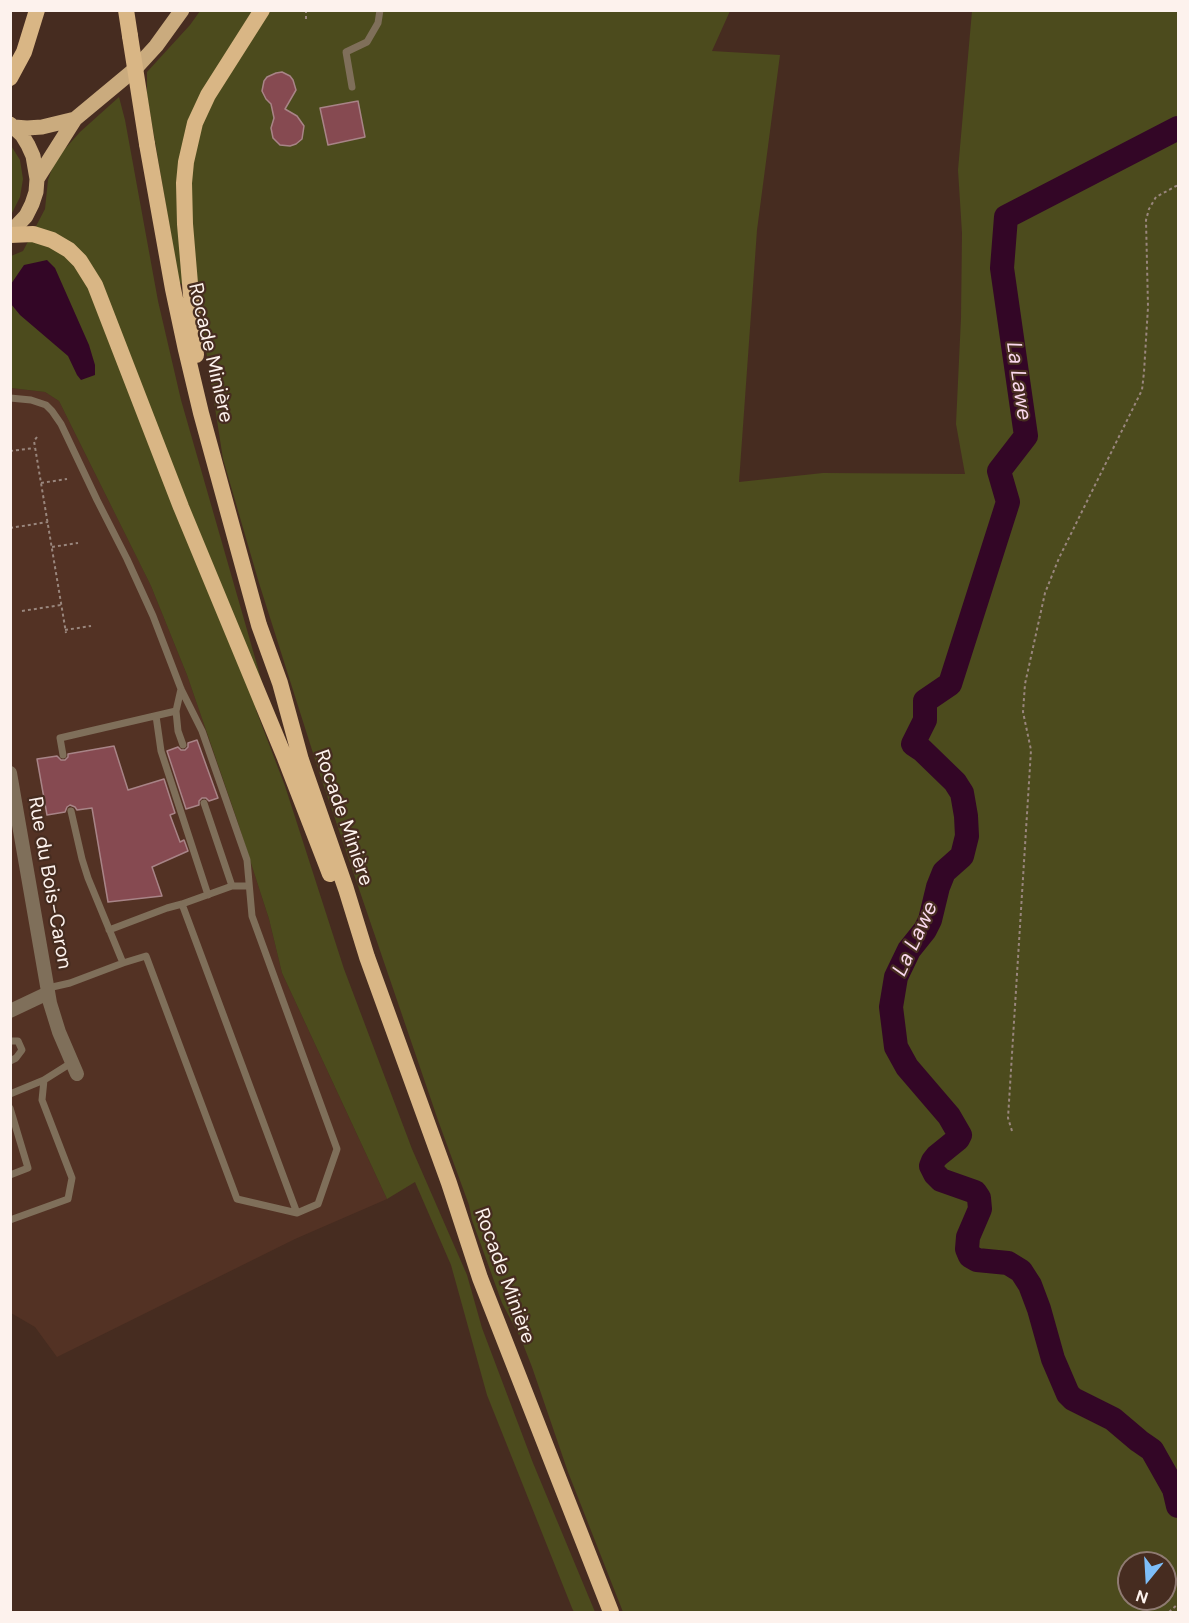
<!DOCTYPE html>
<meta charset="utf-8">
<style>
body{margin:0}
#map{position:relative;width:1189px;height:1623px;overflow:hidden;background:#462c20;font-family:"DM Sans",sans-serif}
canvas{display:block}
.frame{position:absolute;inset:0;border:12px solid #fdf2ed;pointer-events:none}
.north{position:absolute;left:1117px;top:1551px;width:60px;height:60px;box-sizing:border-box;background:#462c20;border:2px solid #8f7b72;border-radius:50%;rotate:198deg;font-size:16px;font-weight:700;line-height:24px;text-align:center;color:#fdf2ed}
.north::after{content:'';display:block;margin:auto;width:21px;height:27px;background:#7dbef9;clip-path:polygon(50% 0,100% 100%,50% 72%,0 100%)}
</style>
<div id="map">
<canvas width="1189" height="1623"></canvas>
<div class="frame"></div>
<div class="north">N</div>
</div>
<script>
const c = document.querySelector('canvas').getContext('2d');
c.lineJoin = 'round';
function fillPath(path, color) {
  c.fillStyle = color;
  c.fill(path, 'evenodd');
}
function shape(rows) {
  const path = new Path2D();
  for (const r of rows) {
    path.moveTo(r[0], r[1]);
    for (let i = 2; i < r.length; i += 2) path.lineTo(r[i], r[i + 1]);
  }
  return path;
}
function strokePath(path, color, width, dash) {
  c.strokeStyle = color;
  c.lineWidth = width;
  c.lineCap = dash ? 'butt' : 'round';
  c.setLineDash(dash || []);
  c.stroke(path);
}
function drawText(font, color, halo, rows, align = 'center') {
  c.font = font + ' "DM Sans",sans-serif';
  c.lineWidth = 4.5;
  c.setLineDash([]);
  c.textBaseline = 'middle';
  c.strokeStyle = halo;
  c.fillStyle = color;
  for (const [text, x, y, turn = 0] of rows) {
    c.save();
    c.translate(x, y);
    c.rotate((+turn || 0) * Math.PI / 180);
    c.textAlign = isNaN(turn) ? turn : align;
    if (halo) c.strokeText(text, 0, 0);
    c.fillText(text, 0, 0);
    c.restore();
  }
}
fillPath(shape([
 [11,388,45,392,59,401,151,586,187,675,237,820,269,919,282,973,387,1199,295,1239,57,1357,35,1327,11,1313]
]), '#533224');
fillPath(shape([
 [200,11,730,11,712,51,780,55,757,230,739,482,823,473,965,474,956,424,961,318,962,233,958,170,972,11,1178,11,1178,1612,623,1612,568,1472,532,1367,521,1339,502,1303,472,1220,469,1205,439,1123,319,772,259,583,223,459,199,305,184,286,179,282,147,95,147,72,190,25],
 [1129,1563,1165,1563,1165,1599,1129,1599],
 [119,97,125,120,158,301,181,400,268,703,256,710,285,786,344,969,412,1149,467,1275,482,1328,533,1463,595,1612,574,1612,572,1608,487,1395,451,1265,415,1182,387,1199,282,973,269,919,237,820,187,675,151,586,59,401,45,392,11,388,11,256,23,251,45,209,48,180,55,160,80,132],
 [10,144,20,160,23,179,20,197,11,215]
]), '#4c4b1d');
fillPath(shape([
 [47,260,55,268,89,345,95,365,95,375,81,380,77,375,68,356,20,315,11,304,11,284,24,265]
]), '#330626');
strokePath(shape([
 [1178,128,1006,217,1002,268,1026,436,999,471,1008,502,950,684,925,701,925,720,913,744,922,750,955,782,962,793,966,816,967,836,962,856,944,872,938,887,930,920,925,930,909,950,896,977,891,1007,896,1047,907,1067,949,1116,960,1135,958,1139,937,1156,933,1161,931,1166,935,1174,941,1180,975,1192,979,1198,980,1209,968,1237,967,1249,970,1256,977,1260,1008,1263,1021,1271,1030,1285,1039,1309,1053,1359,1068,1394,1073,1399,1113,1419,1139,1441,1152,1450,1174,1489,1178,1506]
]), '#330626', 24);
const building = shape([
 [282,72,290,76,293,80,296,90,285,109,297,116,304,126,302,139,296,144,290,146,280,145,273,138,271,128,274,118,271,104,266,99,262,91,264,81,267,77,276,73,282,72],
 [358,101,365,137,328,145,320,108,358,101],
 [197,740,218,798,209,801,206,798,202,798,199,801,199,805,186,809,167,751,178,747,181,750,185,750,188,747,188,743,197,740],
 [114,746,128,790,164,779,175,813,170,815,180,842,184,840,188,851,152,867,162,896,108,902,92,808,77,810,75,807,70,805,67,807,65,812,47,815,37,759,57,756,61,760,65,760,68,757,68,754,114,746]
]);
fillPath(building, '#864a51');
strokePath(building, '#a88487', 1.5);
strokePath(shape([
 [306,10,306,21],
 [37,437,34,441,66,633],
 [10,451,34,448],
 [41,483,67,479],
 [10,528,48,522],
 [52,547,78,543],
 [22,611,61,605],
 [65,630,91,626],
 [1012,1131,1008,1118,1031,750,1023,712,1025,684,1045,593,1059,558,1142,390,1144,372,1148,307,1146,220,1149,209,1156,197,1178,185],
 [1169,1612,1178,1604]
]), '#99867d', 2, [3, 3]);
strokePath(shape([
 [352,87,346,52,367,42,378,23,380,10],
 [10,398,31,400,46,405,52,411,61,424,97,500,127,559,153,616,181,689,202,731,247,860,252,916,337,1149,318,1204,297,1213,237,1199,146,956,123,963,70,983,48,988],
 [181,689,176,711,178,731,183,745],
 [156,716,161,751,208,895],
 [63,755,60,738,176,711],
 [204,803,232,886],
 [71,811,82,859,88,878,123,963],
 [182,904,297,1213],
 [109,930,167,908,182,904,232,886,248,886],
 [10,1041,18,1041,22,1050,16,1058,10,1061],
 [10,1094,44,1080],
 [10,1108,28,1168,10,1175],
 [10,1220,68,1199,72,1178,42,1100,44,1080,71,1063]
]), '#7f6f5a', 7);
strokePath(shape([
 [10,773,50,1003,59,1032,77,1074],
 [10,1011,48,993]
]), '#7f6f5a', 14);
strokePath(shape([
 [10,124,22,135,28,145,33,156,37,179,36,192,32,204,26,216,10,233],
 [14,127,27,128,42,127,75,119],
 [37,179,75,119,134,70,156,46,182,10]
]), '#caab7e', 15);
strokePath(shape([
 [126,10,130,36],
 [10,78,24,52,37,10],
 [147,144,173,289,186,350,201,413,259,625,280,683,301,760,346,889,367,957,449,1183,480,1278,611,1612],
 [10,235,33,234,52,240,69,250,80,261,95,285,181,507,285,758,330,874],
 [196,355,185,224,184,183,186,162,195,123,208,95,262,10]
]), '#d9b685', 16);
strokePath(shape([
 [130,36,147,144]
]), '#d9b685', 16);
drawText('20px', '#fdf2ed', '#462c20', [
 ["Rocade Minière",210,353,77],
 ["Rocade Minière",343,818,71],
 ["Rue du Bois-Caron",49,883,80],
 ["Rocade Minière",504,1276,70]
]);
drawText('italic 21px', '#fad9ed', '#462c20', [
 ["La Lawe",1018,381,82],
 ["La Lawe",916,939,-65]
]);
</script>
